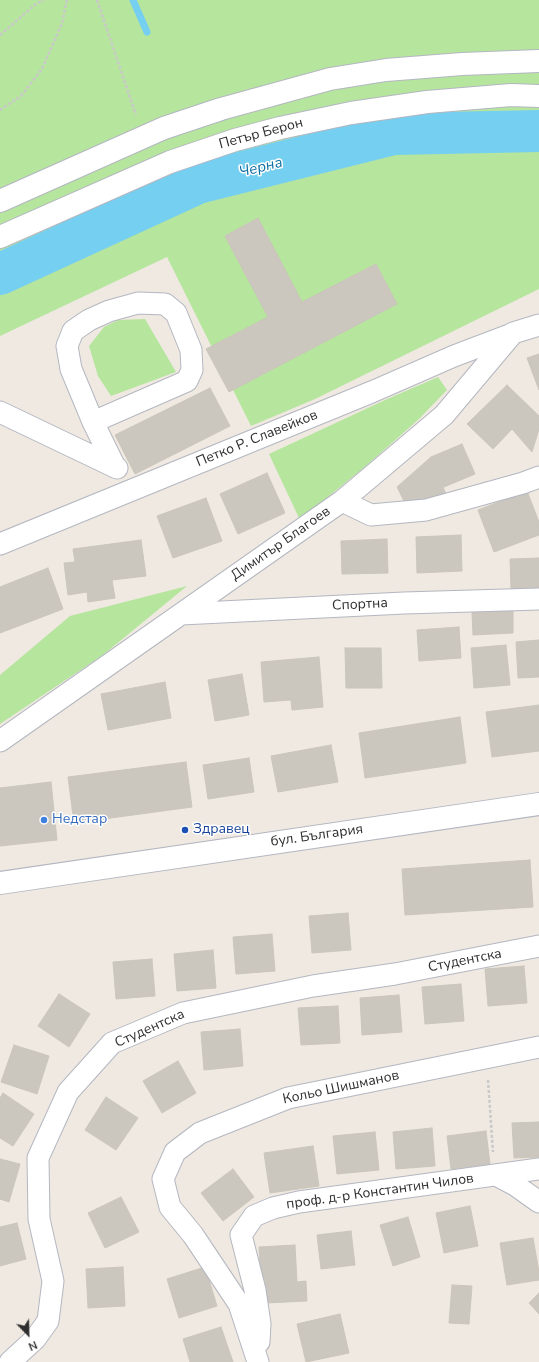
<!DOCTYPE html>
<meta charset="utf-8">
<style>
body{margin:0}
#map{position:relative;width:539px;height:1362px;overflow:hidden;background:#efe9e1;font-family:"Nunito Sans",sans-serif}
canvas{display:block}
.north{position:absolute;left:8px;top:1314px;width:40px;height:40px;-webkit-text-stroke:3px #fff;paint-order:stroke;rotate:157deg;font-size:11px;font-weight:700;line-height:16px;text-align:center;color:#2e2e2e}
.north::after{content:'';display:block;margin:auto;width:14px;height:18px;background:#2e2e2e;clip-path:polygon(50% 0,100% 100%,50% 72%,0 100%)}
</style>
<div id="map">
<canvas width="539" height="1362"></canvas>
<div class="north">N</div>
</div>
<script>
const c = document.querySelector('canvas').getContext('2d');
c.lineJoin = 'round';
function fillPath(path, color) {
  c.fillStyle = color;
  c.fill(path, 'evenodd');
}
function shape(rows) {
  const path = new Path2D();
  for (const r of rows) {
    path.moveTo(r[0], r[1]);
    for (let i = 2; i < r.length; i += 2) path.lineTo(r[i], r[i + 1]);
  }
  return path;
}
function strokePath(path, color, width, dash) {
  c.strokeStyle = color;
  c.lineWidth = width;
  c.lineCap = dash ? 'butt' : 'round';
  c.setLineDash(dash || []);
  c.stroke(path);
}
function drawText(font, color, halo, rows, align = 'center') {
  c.font = font + ' "Nunito Sans",sans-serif';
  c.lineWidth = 3;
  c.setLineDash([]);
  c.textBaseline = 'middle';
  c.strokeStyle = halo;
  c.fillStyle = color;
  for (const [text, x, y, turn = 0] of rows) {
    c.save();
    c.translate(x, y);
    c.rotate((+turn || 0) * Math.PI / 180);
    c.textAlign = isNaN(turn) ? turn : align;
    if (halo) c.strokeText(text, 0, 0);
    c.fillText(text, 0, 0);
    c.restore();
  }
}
fillPath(shape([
 [0,0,539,0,539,289,315,399,251,426,167,257,0,336],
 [145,319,176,372,111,396,98,376,89,346,104,327,118,320],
 [438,377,447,390,419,419,366,466,319,504,299,518,269,454,385,400],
 [187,586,103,655,0,724,0,675,70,616]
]), '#b6e59e');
strokePath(shape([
 [133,0,147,32],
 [193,168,198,183]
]), '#75cff0', 7);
strokePath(shape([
 [0,274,198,183,394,134,539,131]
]), '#75cff0', 42);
const building = shape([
 [258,218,302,302,376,264,397,304,229,392,206,349,268,317,225,236,258,218],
 [539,354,539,390,527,358,539,354],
 [507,385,539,416,539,429,532,452,512,429,493,449,467,424,507,385],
 [210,388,230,426,135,474,115,435,210,388],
 [462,444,475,474,444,487,431,457,462,444],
 [431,457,447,497,406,505,397,487,431,457],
 [267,473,285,513,238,534,220,494,267,473],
 [527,491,539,522,539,535,494,552,478,510,527,491],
 [206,498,222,541,173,558,157,516,206,498],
 [461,535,462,571,417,573,416,537,461,535],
 [387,539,388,573,342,574,341,541,387,539],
 [141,540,146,576,112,580,115,598,88,602,87,592,68,595,64,563,75,562,73,549,141,540],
 [539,558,539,588,511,589,510,559,539,558],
 [48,568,63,609,0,633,0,587,48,568],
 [513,611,513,633,473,635,472,612,513,611],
 [459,627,461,658,419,661,417,630,459,627],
 [539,640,539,677,518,678,516,642,539,640],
 [506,645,510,685,474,688,471,648,506,645],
 [345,648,381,648,382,688,346,688,345,648],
 [319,657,323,707,292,710,291,700,264,702,261,662,319,657],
 [242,674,249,715,215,721,208,680,242,674],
 [165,682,171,718,108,730,101,694,165,682],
 [539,705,539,751,492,757,486,712,539,705],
 [460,717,466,763,365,778,359,733,460,717],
 [331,745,338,782,278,792,271,756,331,745],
 [249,758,254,792,208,799,203,765,249,758],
 [186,762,192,807,74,823,68,777,186,762],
 [51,782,57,840,0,846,0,788,51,782],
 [530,860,533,907,405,915,402,869,530,860],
 [348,913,351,950,312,953,309,916,348,913],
 [272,934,275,971,236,974,233,937,272,934],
 [213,950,216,988,177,991,174,954,213,950],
 [152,959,155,996,116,999,113,962,152,959],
 [524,966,527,1003,488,1006,485,969,524,966],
 [461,984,464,1021,425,1024,422,987,461,984],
 [59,994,90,1014,69,1047,38,1026,59,994],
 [399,995,402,1032,362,1035,360,998,399,995],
 [338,1006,340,1043,301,1045,298,1008,338,1006],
 [240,1029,243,1066,204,1070,201,1032,240,1029],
 [14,1045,49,1056,37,1094,1,1082,14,1045],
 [178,1061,196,1093,162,1113,143,1081,178,1061],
 [3,1093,34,1114,13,1146,0,1138,0,1098,3,1093],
 [106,1097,138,1118,116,1150,85,1130,106,1097],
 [539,1122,539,1157,514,1158,512,1123,539,1122],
 [432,1128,435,1166,396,1169,393,1132,432,1128],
 [486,1131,490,1164,451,1169,447,1136,486,1131],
 [375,1132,379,1170,337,1174,333,1136,375,1132],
 [313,1146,319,1186,270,1193,264,1153,313,1146],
 [0,1159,20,1164,9,1202,0,1199,0,1159],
 [233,1169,254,1197,223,1221,201,1193,233,1169],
 [121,1197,139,1232,105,1248,88,1213,121,1197],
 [470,1206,478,1246,444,1253,436,1213,470,1206],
 [408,1217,420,1257,393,1266,380,1225,408,1217],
 [17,1223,26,1259,0,1266,0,1227,17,1223],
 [351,1231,355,1265,321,1269,317,1235,351,1231],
 [533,1238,539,1272,539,1280,507,1285,500,1243,533,1238],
 [295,1245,297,1282,306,1281,307,1301,266,1303,265,1280,261,1280,259,1247,295,1245],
 [123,1267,125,1306,88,1308,86,1269,123,1267],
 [205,1267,217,1306,179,1318,167,1279,205,1267],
 [452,1285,472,1286,469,1324,449,1323,452,1285],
 [539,1293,539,1314,529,1303,539,1293],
 [340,1314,349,1353,306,1362,297,1324,340,1314],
 [221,1327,233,1362,190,1362,183,1339,221,1327]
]);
fillPath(building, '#cbc7bf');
strokePath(building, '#cbc5ba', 1);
const street = shape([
 [0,412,117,468],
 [93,422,71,369,67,346,73,331,89,320,109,311,138,303,165,304,176,313,191,350,192,370,187,381,93,422,114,465],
 [342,501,371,515,426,510,523,483,539,477],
 [0,544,374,391,454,356,512,334],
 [181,614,404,603,539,599],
 [0,741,342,501,444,415,513,333,539,325],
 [496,1175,515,1185,539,1202],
 [259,1342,260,1324,255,1290,241,1235,254,1216,273,1208,299,1202,539,1169],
 [10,1362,35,1339,48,1321,53,1281,39,1219,38,1158,68,1092,112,1043,183,1013,313,986,395,974,539,946],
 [258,1362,239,1304,193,1235,170,1207,163,1179,175,1152,200,1133,288,1098,539,1047]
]);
const secondary = shape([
 [0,201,164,128,221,109,330,79,386,70,462,64,539,61],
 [0,237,170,162,235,140,280,128,351,113,427,102,511,95,539,96],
 [0,883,539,804]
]);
strokePath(street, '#b4b7c1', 23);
strokePath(secondary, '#b4b7c1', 24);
strokePath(shape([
 [97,0,136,115],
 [0,35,37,3,44,0],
 [0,110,21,96,42,69,62,23,67,0],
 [488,1080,493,1152]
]), '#c9c9c9', 2.5, [3, 2]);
strokePath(street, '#fff', 21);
strokePath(secondary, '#fff', 22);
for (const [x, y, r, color] of [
 [44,820,4,"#3f7fe0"],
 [185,830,4,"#1a4fb4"]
]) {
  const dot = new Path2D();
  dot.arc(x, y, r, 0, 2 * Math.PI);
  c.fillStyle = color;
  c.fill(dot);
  strokePath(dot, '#fff', 1.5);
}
drawText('14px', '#2e2e2e', '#fff', [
 ["Петър Берон",261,134,-15],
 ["Петко Р. Славейков",257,439,-22],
 ["Димитър Благоев",281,544,-35],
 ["Спортна",360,605,-3],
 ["бул. България",317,836,-8],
 ["Студентска",465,961,-11],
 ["Студентска",150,1029,-24],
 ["Кольо Шишманов",341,1088,-12],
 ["проф. д-р Константин Чилов",380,1192,-8]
]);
drawText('14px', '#366cbe', '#fff', [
 ["Недстар",52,820]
], 'left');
drawText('14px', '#164399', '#fff', [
 ["Здравец",193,830]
], 'left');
drawText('italic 15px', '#0d6fa3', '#fff', [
 ["Черна",261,168,-14]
]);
</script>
